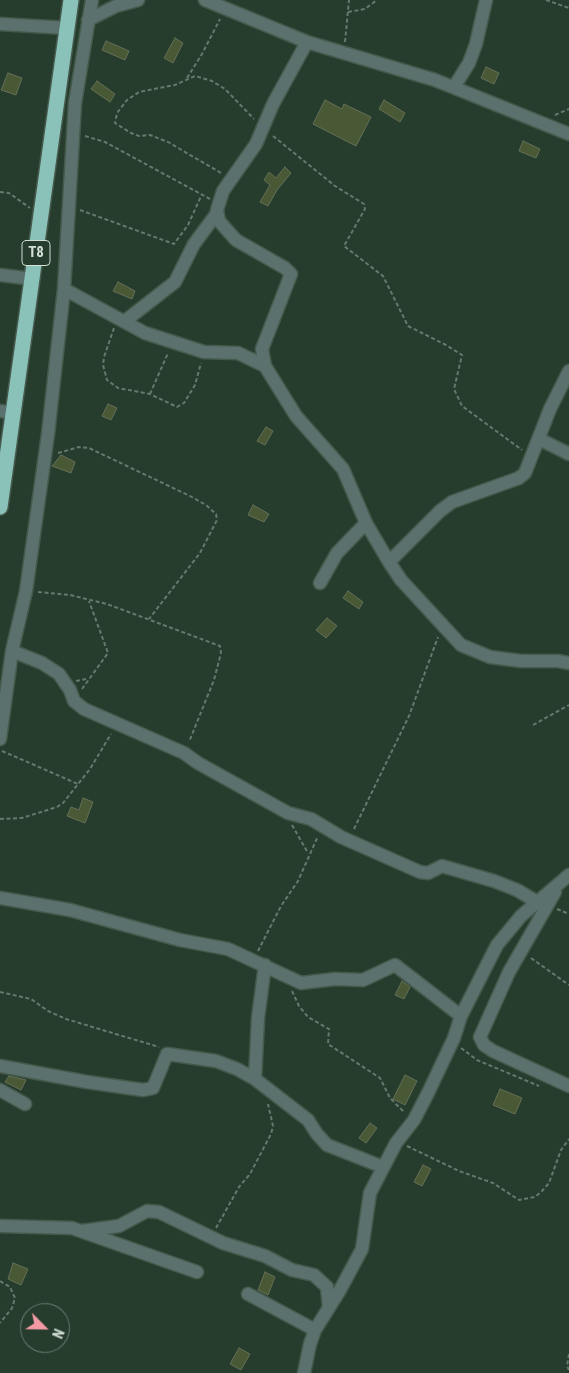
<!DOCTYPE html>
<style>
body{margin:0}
#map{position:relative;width:569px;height:1373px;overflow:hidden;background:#263d2e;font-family:"Roboto Condensed",sans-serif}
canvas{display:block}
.north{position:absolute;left:20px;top:1303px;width:50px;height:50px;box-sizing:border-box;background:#263d2e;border:1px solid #6b7e71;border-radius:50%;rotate:113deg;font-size:14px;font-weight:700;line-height:20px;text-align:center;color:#d2dfd6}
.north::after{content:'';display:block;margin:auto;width:18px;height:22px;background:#f49aa4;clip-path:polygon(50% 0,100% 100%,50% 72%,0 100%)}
</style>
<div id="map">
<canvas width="569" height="1373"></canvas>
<div class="north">N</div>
</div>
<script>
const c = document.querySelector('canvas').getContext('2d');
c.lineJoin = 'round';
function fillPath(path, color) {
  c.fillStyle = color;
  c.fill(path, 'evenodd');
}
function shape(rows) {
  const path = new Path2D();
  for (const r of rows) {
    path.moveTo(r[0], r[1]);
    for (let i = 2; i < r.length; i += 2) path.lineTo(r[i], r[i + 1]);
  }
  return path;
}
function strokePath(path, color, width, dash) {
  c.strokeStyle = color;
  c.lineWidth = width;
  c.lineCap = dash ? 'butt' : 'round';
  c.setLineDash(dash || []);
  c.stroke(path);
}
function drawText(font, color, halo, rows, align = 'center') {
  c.font = font + ' "Roboto Condensed",sans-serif';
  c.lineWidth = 4;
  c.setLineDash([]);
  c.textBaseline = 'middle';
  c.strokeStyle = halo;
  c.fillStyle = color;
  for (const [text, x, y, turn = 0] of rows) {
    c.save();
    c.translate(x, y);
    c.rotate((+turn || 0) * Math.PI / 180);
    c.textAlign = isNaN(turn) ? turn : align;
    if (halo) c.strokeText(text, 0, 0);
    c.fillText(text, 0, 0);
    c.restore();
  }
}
const building = shape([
 [175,38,183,43,173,63,164,58,175,38],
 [106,41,129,51,125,60,102,50,106,41],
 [486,67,499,73,494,84,481,78,486,67],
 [8,73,22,78,16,95,1,90,8,73],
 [97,81,115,94,110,102,91,89,97,81],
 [325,100,342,109,344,104,371,117,356,146,313,124,325,100],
 [384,100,405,113,400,122,379,109,384,100],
 [523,141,540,149,536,158,519,151,523,141],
 [285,167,291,173,277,190,268,206,260,202,270,185,264,180,269,172,276,178,285,167],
 [118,282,135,291,132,299,113,291,118,282],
 [108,404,117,408,111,420,102,416,108,404],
 [266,427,273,431,265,445,257,441,266,427],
 [61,455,75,462,71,473,52,466,61,455],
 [253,505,269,514,264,522,248,515,253,505],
 [348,591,363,602,359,609,343,598,348,591],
 [327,618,337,626,326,638,316,630,327,618],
 [83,798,93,802,85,823,67,816,71,807,79,810,83,798],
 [402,981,410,987,404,999,395,995,402,981],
 [405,1075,417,1081,405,1105,393,1099,405,1075],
 [9,1076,26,1080,21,1090,5,1082,9,1076],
 [500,1089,522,1098,515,1114,493,1105,500,1089],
 [370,1123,377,1128,366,1143,359,1138,370,1123],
 [423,1165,431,1169,422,1186,414,1182,423,1165],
 [13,1263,28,1269,21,1285,8,1279,13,1263],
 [265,1272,275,1277,268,1295,258,1290,265,1272],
 [239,1348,250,1354,241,1370,230,1364,239,1348]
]);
fillPath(building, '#4a5935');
strokePath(building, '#656f57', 1);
const street = shape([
 [205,0,307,42,435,80,569,134],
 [88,20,116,6,138,0],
 [0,24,66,28],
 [307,42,273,104,256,144,223,191,217,210,219,221,236,240,285,268,291,274,262,349,265,366,296,416,343,469,366,523,389,562,401,580,461,645,490,657,521,661,558,661,569,663],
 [454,87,469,63,476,44,486,0],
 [0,275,33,279],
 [64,289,145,333,204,352,238,353,265,366],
 [125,321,175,282,194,244,217,213],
 [0,411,14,413],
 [539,439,569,454],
 [389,562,440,511,452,502,519,478,525,473,550,409,569,371],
 [320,583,337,553,366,523],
 [12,651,42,663,59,674,70,690,74,701,84,709,184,753,198,763,288,813,311,819,341,837,420,872,428,873,442,866,494,881,517,890,537,902],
 [0,739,12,651,26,591,48,434,64,289,75,103,92,0],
 [555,892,509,972,480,1037,484,1045,493,1051,569,1086],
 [0,898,70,910,180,940,228,949,301,983,335,979,363,980,395,965,461,1016],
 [0,1066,87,1082,143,1090,153,1088,167,1054,216,1061,237,1069,255,1079,308,1120,317,1134,327,1145,383,1167],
 [255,1079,258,1018,265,965],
 [0,1090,25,1104],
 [0,1226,72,1228,197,1272],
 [82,1231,119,1226,147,1211,159,1212,223,1243,265,1256,292,1270,314,1275,327,1287,329,1308],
 [248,1294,315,1330],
 [304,1373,310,1344,315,1330,340,1290,362,1249,370,1193,396,1143,414,1120,428,1093,454,1038,461,1016,497,945,521,916,569,875]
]);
const highway = shape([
 [0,507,71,0]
]);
strokePath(street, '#455a4c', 15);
strokePath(highway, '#455a4c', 18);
strokePath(shape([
 [546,0,569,8],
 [348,12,365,9,377,0],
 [345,42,349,0],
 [187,78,202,54,220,19],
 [555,115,569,109],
 [85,136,105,142,210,199],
 [273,136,335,186,364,204,365,209,344,246,383,276,408,326,446,345,462,355,454,389,462,406,522,450],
 [221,173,168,142,150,135,139,136,131,133,115,123,117,113,127,100,139,92,175,85,195,76,212,81,225,89,254,119],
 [0,192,9,193,30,208],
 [80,210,174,244,188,225,202,194],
 [114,328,104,357,103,365,107,380,118,388,150,394,177,407,184,403,195,385,201,363],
 [150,394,168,353],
 [58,453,79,447,89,448,190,496,206,505,216,514,217,520,200,553,149,619],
 [38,592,70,595,107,604,220,646,221,653,214,680,189,742],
 [76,681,86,679],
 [82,689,108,653,89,601],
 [533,725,569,705],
 [2,751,78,784],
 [0,819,22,818,57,807,63,803,90,769,111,734],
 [292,825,308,853],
 [354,829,409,716,438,637],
 [557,909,569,914],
 [258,951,281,906,298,881,318,836],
 [531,958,569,985],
 [292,991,299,1006,308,1017,329,1029,328,1044,380,1078,390,1098,404,1112],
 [0,992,31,999,48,1011,66,1019,159,1047],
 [461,1048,477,1060,539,1086],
 [407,1146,459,1171,493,1183,519,1200,535,1197,542,1191,549,1183,561,1150,569,1139],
 [216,1228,239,1187,250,1174,271,1134,273,1126,268,1104],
 [0,1281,10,1287,15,1298,12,1308,0,1323],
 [569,1354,567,1366,569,1370]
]), '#65796c', 2, [4, 2.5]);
strokePath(street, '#5b716d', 12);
strokePath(highway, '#8ac1b8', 15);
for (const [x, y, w] of [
 [36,253,28]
]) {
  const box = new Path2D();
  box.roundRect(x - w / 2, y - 12.5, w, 25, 4);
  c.fillStyle = '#263d2e';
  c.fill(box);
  strokePath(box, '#d2dfd6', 1);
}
drawText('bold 15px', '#d2dfd6', null, [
 ["T8",36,253]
]);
</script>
